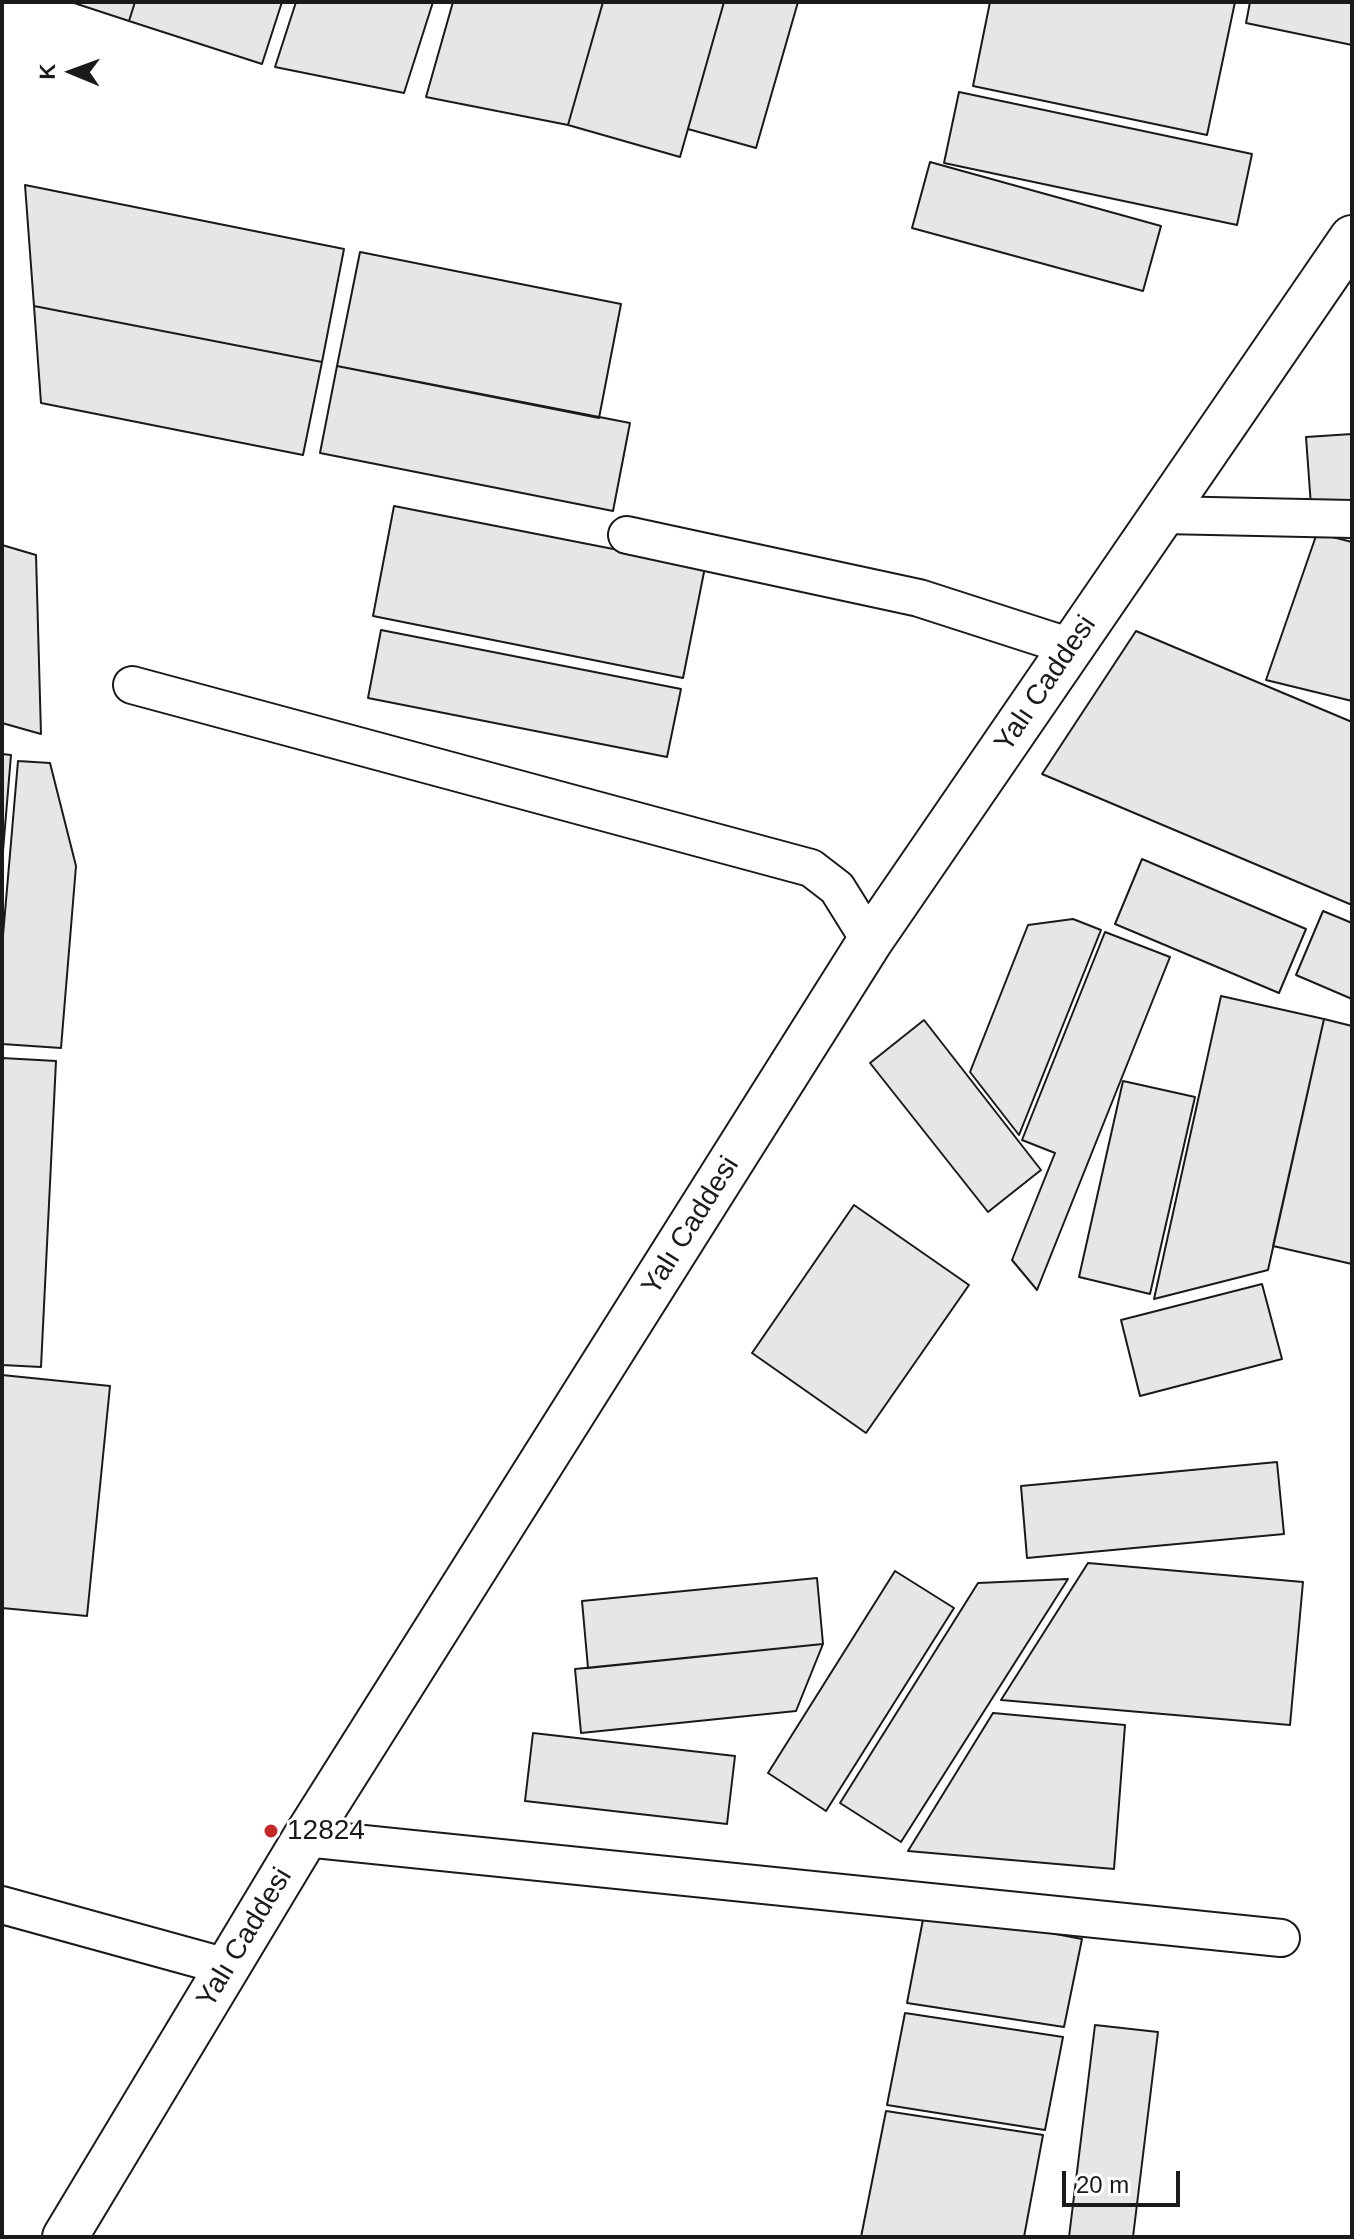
<!DOCTYPE html>
<meta charset="utf-8">
<style>
body{margin:0}
#map{position:relative;width:1354px;height:2239px;overflow:hidden;background:#fff;font-family:Arial,sans-serif}
canvas{display:block}
.frame{position:absolute;inset:0;border:4px solid #1a1a1a;pointer-events:none}
.north{position:absolute;left:32px;top:32px;width:80px;height:80px;-webkit-text-stroke:6px #fff;paint-order:stroke;rotate:271deg;font-size:22px;font-weight:700;line-height:32px;text-align:center;color:#1a1a1a}
.north::after{content:'';display:block;margin:auto;width:28px;height:36px;background:#1a1a1a;clip-path:polygon(50% 0,100% 100%,50% 72%,0 100%)}
.scale{position:absolute;left:1062px;top:2171px;width:118px;height:36px;box-sizing:border-box;border:4px solid #1a1a1a;border-top:0;padding-left:10px;font-size:24px;line-height:28px;white-space:nowrap;color:#1a1a1a;-webkit-text-stroke:6px #fff;paint-order:stroke}
</style>
<div id="map">
<canvas width="1354" height="2239"></canvas>
<div class="frame"></div>
<div class="north">K</div>
<div class="scale">20 m</div>
</div>
<script>
const c = document.querySelector('canvas').getContext('2d');
c.lineJoin = 'round';
function fillPath(path, color) {
  c.fillStyle = color;
  c.fill(path, 'evenodd');
}
function shape(rows) {
  const path = new Path2D();
  for (const r of rows) {
    path.moveTo(r[0], r[1]);
    for (let i = 2; i < r.length; i += 2) path.lineTo(r[i], r[i + 1]);
  }
  return path;
}
function strokePath(path, color, width, dash) {
  c.strokeStyle = color;
  c.lineWidth = width;
  c.lineCap = dash ? 'butt' : 'round';
  c.setLineDash(dash || []);
  c.stroke(path);
}
function drawText(font, color, halo, rows, align = 'center') {
  c.font = font + ' Arial,sans-serif';
  c.lineWidth = 6;
  c.setLineDash([]);
  c.textBaseline = 'middle';
  c.strokeStyle = halo;
  c.fillStyle = color;
  for (const [text, x, y, turn = 0] of rows) {
    c.save();
    c.translate(x, y);
    c.rotate((+turn || 0) * Math.PI / 180);
    c.textAlign = isNaN(turn) ? turn : align;
    if (halo) c.strokeText(text, 0, 0);
    c.fillText(text, 0, 0);
    c.restore();
  }
}
const building = shape([
 [71,2,135,2,129,21,71,2],
 [135,2,282,2,262,64,129,21,135,2],
 [296,2,433,2,404,93,275,67,296,2],
 [453,2,603,2,568,125,426,97,453,2],
 [603,2,724,2,680,157,568,125,603,2],
 [724,2,798,2,756,148,688,129,724,2],
 [990,2,1235,2,1207,135,973,86,990,2],
 [1250,2,1352,2,1352,45,1246,23,1250,2],
 [959,92,1252,154,1237,225,944,163,959,92],
 [930,162,1161,226,1143,291,912,228,930,162],
 [25,185,344,249,322,362,34,306,25,185],
 [360,252,621,304,599,418,337,366,360,252],
 [34,306,322,362,303,455,41,403,34,306],
 [337,366,630,423,613,511,320,453,337,366],
 [1352,434,1352,503,1311,506,1306,437,1352,434],
 [394,506,705,567,683,678,373,616,394,506],
 [1317,533,1352,542,1352,701,1266,680,1317,533],
 [2,545,36,555,41,734,2,723,2,545],
 [381,630,681,689,667,757,368,698,381,630],
 [1136,631,1352,722,1352,905,1042,774,1136,631],
 [2,754,11,755,2,863,2,754],
 [18,761,50,763,76,866,61,1048,2,1044,2,947,18,761],
 [1142,859,1306,929,1279,993,1115,924,1142,859],
 [1323,911,1352,923,1352,999,1296,975,1323,911],
 [1073,919,1101,930,1019,1135,970,1072,1028,925,1073,919],
 [1105,932,1170,957,1037,1290,1012,1260,1055,1153,1022,1140,1105,932],
 [1221,996,1324,1019,1268,1270,1154,1299,1221,996],
 [1324,1019,1352,1026,1352,1264,1273,1246,1324,1019],
 [924,1020,1041,1170,988,1212,870,1063,924,1020],
 [2,1058,56,1061,41,1367,2,1365,2,1058],
 [1123,1081,1195,1097,1150,1294,1079,1277,1123,1081],
 [854,1205,969,1285,866,1433,752,1353,854,1205],
 [1262,1284,1282,1359,1140,1396,1121,1320,1262,1284],
 [2,1375,110,1386,87,1616,2,1608,2,1375],
 [1277,1462,1284,1534,1027,1558,1021,1486,1277,1462],
 [1088,1563,1303,1582,1290,1725,1001,1700,1088,1563],
 [895,1571,954,1608,826,1811,768,1773,895,1571],
 [817,1578,823,1644,588,1668,582,1601,817,1578],
 [1068,1579,901,1842,840,1803,978,1583,1068,1579],
 [823,1644,796,1711,581,1733,575,1669,823,1644],
 [993,1713,1125,1725,1114,1869,908,1851,993,1713],
 [533,1733,735,1756,727,1824,525,1801,533,1733],
 [925,1909,1082,1939,1064,2027,907,2003,925,1909],
 [905,2013,1063,2037,1045,2130,887,2105,905,2013],
 [1095,2025,1158,2032,1133,2237,1069,2237,1095,2025],
 [886,2111,1043,2135,1024,2237,861,2237,886,2111]
]);
fillPath(building, '#e6e6e6');
strokePath(building, '#1a1a1a', 2);
const street = shape([
 [1163,515,1352,519],
 [627,535,919,598,1071,647],
 [132,685,811,868,837,888,870,941],
 [305,1838,1281,1938],
 [2,1905,227,1967]
]);
const secondary = shape([
 [65,2237,305,1838,870,941,1352,238]
]);
strokePath(street, '#1a1a1a', 40);
strokePath(secondary, '#1a1a1a', 48);
strokePath(street, '#fff', 36);
strokePath(secondary, '#fff', 44);
for (const [x, y, r, color] of [
 [271,1831,8,"#c62828"]
]) {
  const dot = new Path2D();
  dot.arc(x, y, r, 0, 2 * Math.PI);
  c.fillStyle = color;
  c.fill(dot);
  strokePath(dot, '#fff', 3);
}
drawText('28px', '#1a1a1a', '#fff', [
 ["Yalı Caddesi",1046,684,-56],
 ["Yalı Caddesi",691,1226,-58],
 ["Yalı Caddesi",245,1938,-59]
]);
drawText('28px', '#1a1a1a', '#fff', [
 ["12824",287,1831]
], 'left');
</script>
